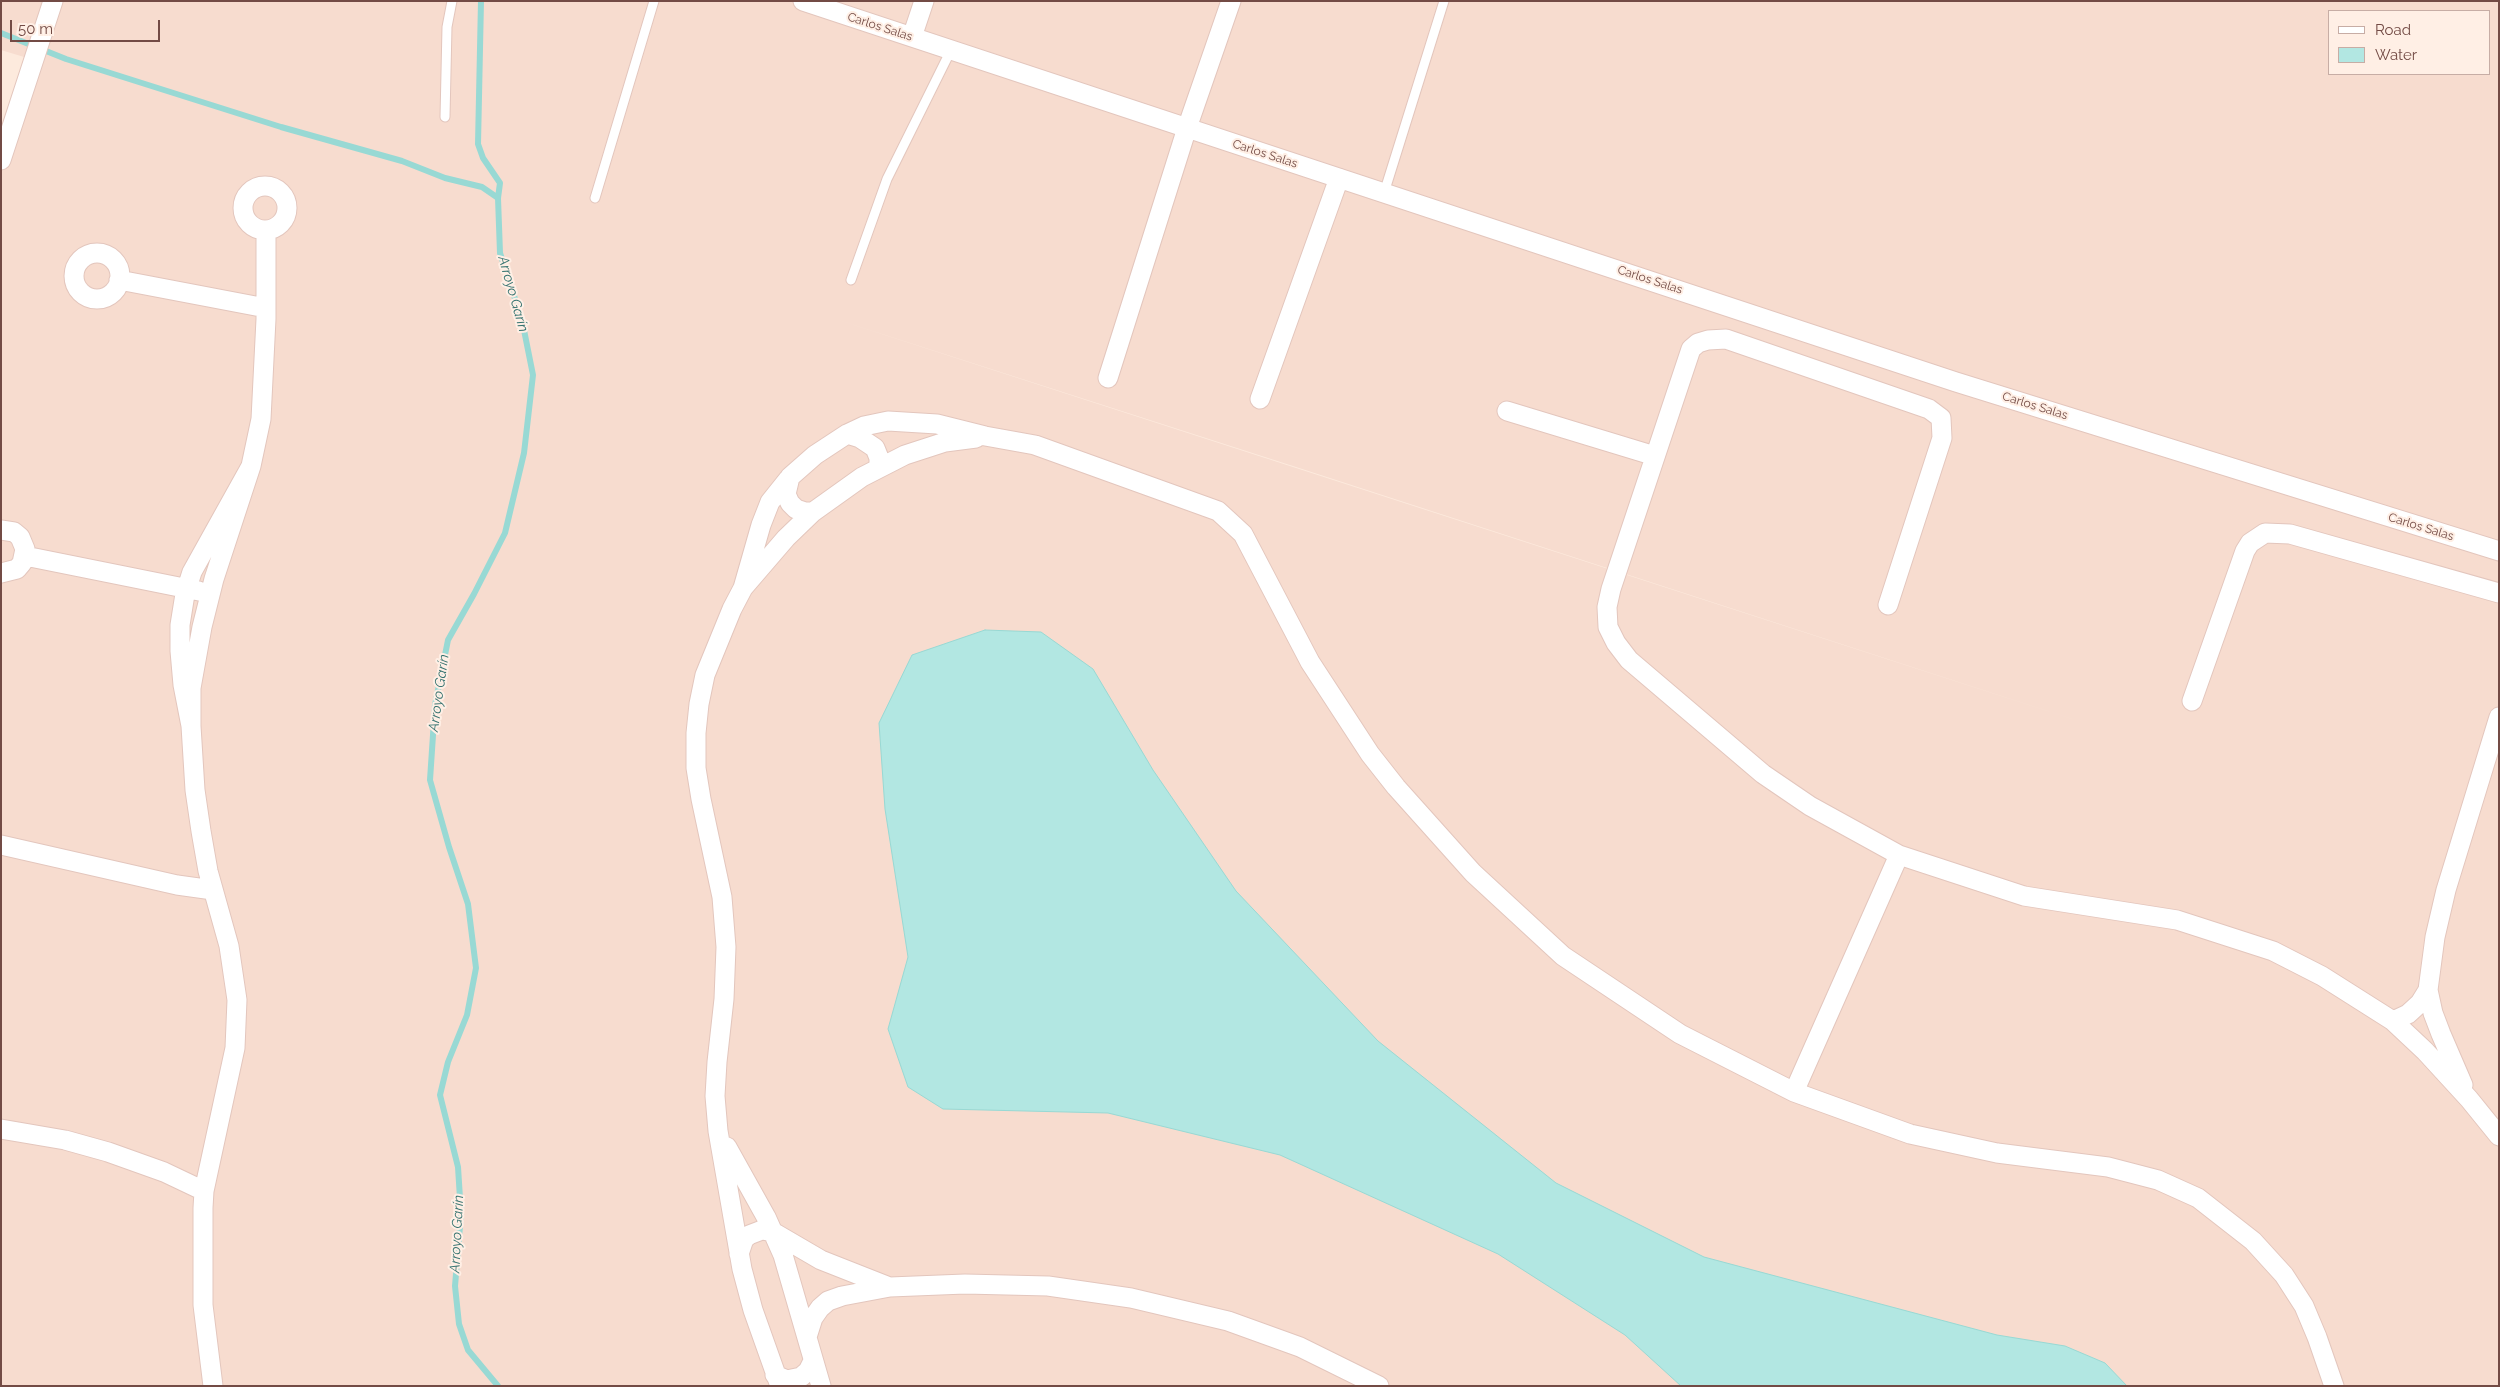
<!DOCTYPE html>
<meta charset="utf-8">
<style>
body{margin:0}
#map{position:relative;width:2500px;height:1387px;overflow:hidden;background:#fdeadd;font-family:Raleway,sans-serif}
canvas{display:block}
.frame{position:absolute;inset:0;border:2px solid #734b45;pointer-events:none}
.legend{position:absolute;left:2328px;top:10px;width:162px;height:65px;box-sizing:border-box;background:#ffefe5;border:1px solid #c7ada5;margin:0;padding:6px 9px;list-style:none;font-size:15px;color:#734b45}
.legend li{display:flex;align-items:center;gap:10px;height:25px}
.legend b{width:25px;border:1px solid #c7ada5}
.scale{position:absolute;left:10px;top:20px;width:150px;height:22px;box-sizing:border-box;border:2px solid #734b45;border-top:0;padding-left:6px;font-size:15px;line-height:18px;white-space:nowrap;color:#734b45;-webkit-text-stroke:4px #ffefe5;paint-order:stroke}
</style>
<div id="map">
<canvas width="2500" height="1387"></canvas>
<div class="frame"></div>
<ul class="legend">
<li><b style="height:6px;background:#fff"></b>Road</li>
<li><b style="height:14px;background:#b2e7e2"></b>Water</li>
</ul>
<div class="scale">50 m</div>
</div>
<script>
const c = document.querySelector('canvas').getContext('2d');
c.lineJoin = 'round';
function fillPath(path, color) {
  c.fillStyle = color;
  c.fill(path, 'evenodd');
}
function shape(rows) {
  const path = new Path2D();
  for (const r of rows) {
    if (r.length === 3) {
      path.moveTo(r[0] + r[2], r[1]);
      path.arc(r[0], r[1], r[2], 0, 2 * Math.PI);
      continue;
    }
    path.moveTo(r[0], r[1]);
    for (let i = 2; i < r.length; i += 2) path.lineTo(r[i], r[i + 1]);
  }
  return path;
}
function strokePath(path, color, width, dash) {
  c.strokeStyle = color;
  c.lineWidth = width;
  c.lineCap = dash ? 'butt' : 'round';
  c.setLineDash(dash || []);
  c.stroke(path);
}
function drawText(font, color, halo, rows, align = 'center') {
  c.font = font + ' Raleway,sans-serif';
  c.lineWidth = 4;
  c.setLineDash([]);
  c.textBaseline = 'middle';
  c.strokeStyle = halo;
  c.fillStyle = color;
  for (const [text, x, y, turn = 0] of rows) {
    c.save();
    c.translate(x, y);
    c.rotate((+turn || 0) * Math.PI / 180);
    c.textAlign = isNaN(turn) ? turn : align;
    if (halo) c.strokeText(text, 0, 0);
    c.fillText(text, 0, 0);
    c.restore();
  }
}
fillPath(shape([
 [1,1,2499,1,2499,1386,1,1386,1,160,34,60,1,50],
 [2329,11,2489,11,2489,74,2329,74],
 [826,316,1296,467,2097,727]
]), '#f7dccf');
const water = shape([
 [985,630,1041,632,1093,669,1153,770,1236,891,1378,1041,1556,1183,1704,1257,1997,1335,2065,1346,2105,1363,2127,1386,1681,1386,1625,1335,1498,1254,1280,1155,1108,1113,943,1109,908,1087,888,1029,908,957,885,809,879,723,912,655,985,630]
]);
fillPath(water, '#b2e7e2');
strokePath(water, '#98d9d4', 1);
strokePath(shape([
 [481,1,478,144,483,158,500,183,498,198,500,253,522,320,533,375,524,453,505,533,474,594,448,640,435,705,430,780,449,847,468,904,476,968,467,1015,448,1062,440,1095,458,1167,461,1214,455,1286,459,1324,468,1350,498,1386],
 [1,33,66,59,281,127,402,161,445,178,482,187,498,198]
]), '#98d9d4', 6);
const lane = shape([
 [445,117,447,27,452,1],
 [1384,193,1444,1],
 [595,198,654,1],
 [851,280,887,179,951,50]
]);
const street = shape([
 [803,1,1956,382,2499,551],
 [912,37,924,1],
 [1,160,53,1],
 [265,208,22],
 [97,276,23],
 [119,280,266,308],
 [1108,378,1187,128,1231,1],
 [1260,399,1339,178],
 [1507,411,1655,456],
 [847,434,860,438,875,448,879,458,879,467],
 [251,466,192,572,185,594,180,625,180,651,183,685,191,726,191,688,202,627,214,579,251,466,261,419,266,319,266,230],
 [790,477,786,494,790,503,796,509,805,512,813,512],
 [1,530,14,532,20,537,25,549,22,563,17,569,1,573],
 [25,556,199,591],
 [743,588,761,525,770,502,790,477,815,455,847,434,864,426,888,421,937,424,985,436,1035,445,1218,511,1243,534,1310,662,1370,754,1396,787,1473,873,1563,956,1680,1034,1794,1092,1910,1134,1997,1153,2108,1167,2158,1180,2198,1198,2253,1241,2284,1275,2304,1306,2317,1337,2334,1386],
 [1888,605,1942,438,1941,418,1929,409,1726,339,1708,340,1698,343,1691,349,1611,589,1607,607,1608,627,1616,643,1629,660,1763,774,1810,806,1899,855,2024,896,2177,920,2273,951,2322,976,2393,1021,2425,1051,2469,1099,2499,1136],
 [2192,701,2245,551,2250,543,2265,533,2290,534,2499,593],
 [191,726,195,790,201,831,208,871,229,946,237,1000,235,1048,204,1191,203,1208,203,1305,213,1386],
 [1,845,177,885,213,890],
 [2393,1021,2408,1014,2420,1003,2428,990],
 [2463,1085,2441,1034,2433,1013,2428,990,2435,937,2446,890,2499,717],
 [1794,1092,1899,855],
 [1,1129,65,1140,108,1152,164,1172,204,1191],
 [727,1147,766,1217,783,1255,821,1386],
 [739,1254,744,1239,749,1235,762,1230,773,1232,821,1260,887,1286],
 [807,1337,813,1318,820,1308,828,1301,842,1296,890,1287,965,1284,1048,1286,1131,1298,1228,1321,1300,1347,1379,1386],
 [775,1375,787,1380,801,1377,808,1371,813,1361],
 [780,1386,753,1310,742,1269,718,1131,715,1096,717,1062,724,999,726,947,722,897,701,799,696,768,696,733,699,704,705,675,732,609,743,588,786,538,813,512,862,477,905,455,945,442,976,438]
]);
strokePath(lane, '#e3c6bd', 11);
strokePath(street, '#e3c6bd', 21);
strokePath(lane, '#fff', 9);
strokePath(street, '#fff', 19);
drawText('12px', '#734b45', '#ffefe5', [
 ["Carlos Salas",880,27,18],
 ["Carlos Salas",1265,154,18],
 ["Carlos Salas",1650,280,18],
 ["Carlos Salas",2035,406,17],
 ["Carlos Salas",2421,527,17]
]);
drawText('italic 14px', '#367370', '#ffefe5', [
 ["Arroyo Garín",513,294,74],
 ["Arroyo Garín",439,693,-82],
 ["Arroyo Garín",457,1234,-87]
]);
</script>
